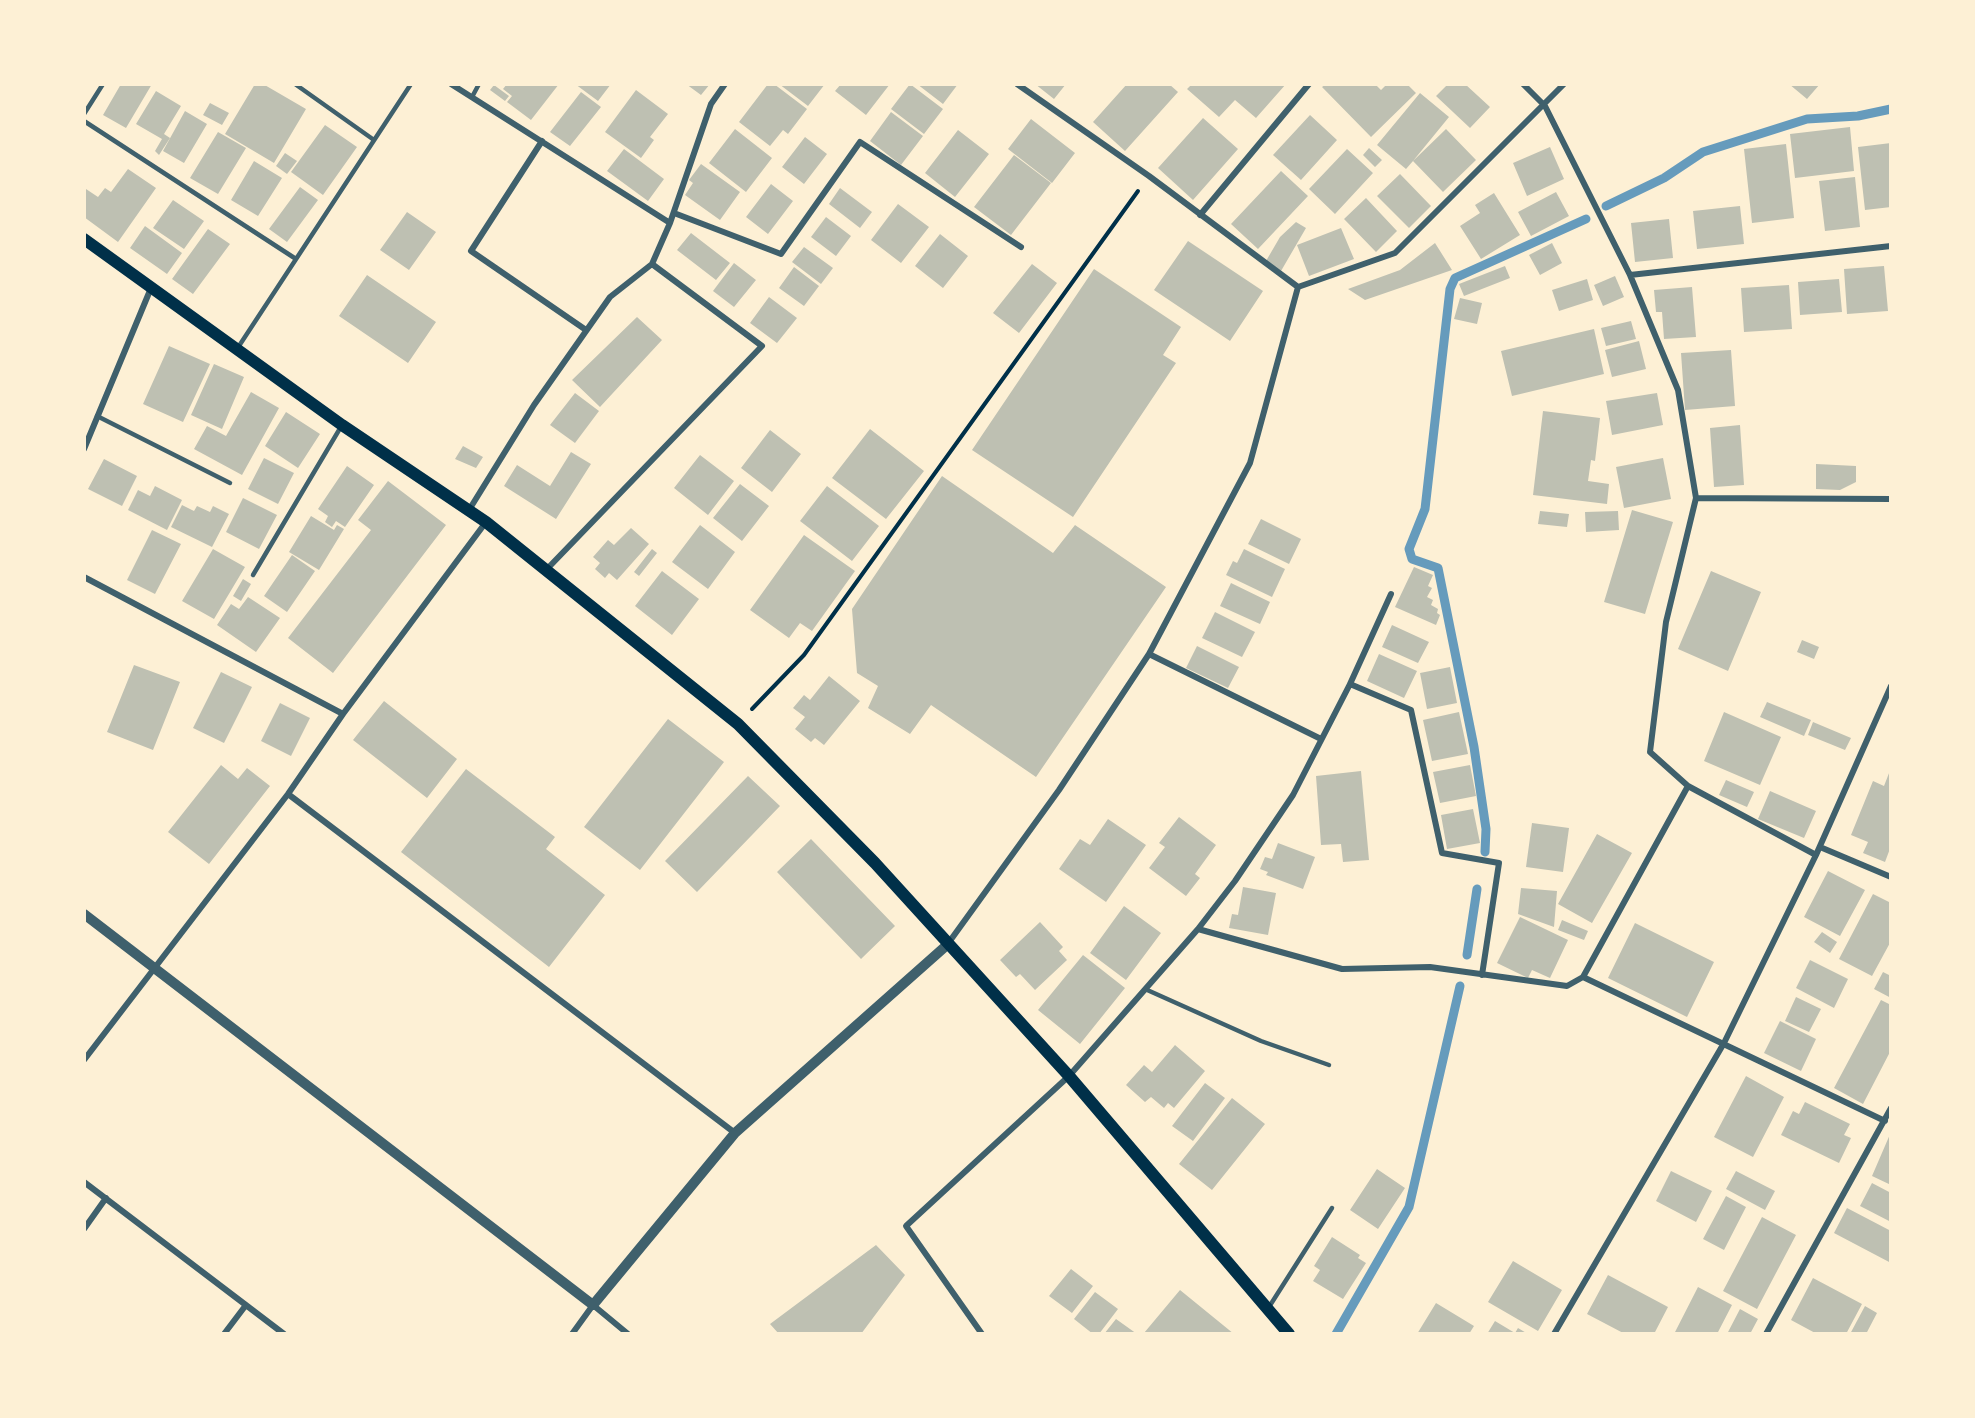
<!DOCTYPE html>
<style>
body{margin:0}
#map{position:relative;width:1975px;height:1418px;overflow:hidden;background:#fdf0d5;font-family:Poppins,sans-serif}
canvas{display:block}
.frame{position:absolute;inset:0;border:86px solid #fdf0d5;pointer-events:none}
</style>
<div id="map">
<canvas width="1975" height="1418"></canvas>
<div class="frame"></div>
</div>
<script>
const c = document.querySelector('canvas').getContext('2d');
c.lineJoin = 'round';
function shape(rows) {
  const path = new Path2D();
  for (const r of rows) {
    path.moveTo(r[0], r[1]);
    for (let i = 2; i < r.length; i += 2) path.lineTo(r[i], r[i + 1]);
  }
  return path;
}
function strokePath(path, color, width, dash) {
  c.strokeStyle = color;
  c.lineWidth = width;
  c.lineCap = dash ? 'butt' : 'round';
  c.setLineDash(dash || []);
  c.stroke(path);
}
function fillPath(path, color) {
  c.fillStyle = color;
  c.fill(path, 'evenodd');
}
strokePath(shape([
 [1606,206,1664,178,1703,152,1807,119,1858,116,1891,109],
 [1485,852,1486,829,1474,747,1438,568,1412,559,1409,549,1425,509,1450,289,1455,278,1586,219],
 [1467,955,1477,889],
 [1336,1334,1409,1207,1460,986]
]), '#669bbc', 9);
fillPath(shape([
 [121,84,152,84,126,128,103,115],
 [255,84,263,84,306,109,274,163,225,134],
 [507,84,559,84,531,120,507,102,512,96,503,89],
 [575,84,611,84,598,101],
 [686,84,710,84,701,95],
 [768,84,774,84,807,109,788,134,783,130,770,146,739,122],
 [779,84,825,84,808,106],
 [841,84,890,84,866,115,835,91],
 [910,84,943,109,924,134,891,109],
 [917,84,958,84,943,104],
 [1035,84,1066,84,1054,99],
 [1127,84,1169,84,1178,92,1125,151,1093,122],
 [1192,84,1286,84,1256,118,1235,100,1219,117,1187,89],
 [1326,84,1375,84,1381,90,1387,84,1407,84,1416,93,1371,137,1322,87],
 [1448,84,1465,84,1490,107,1470,128,1436,96],
 [1789,84,1820,84,1807,99],
 [494,85,509,96,505,101,490,90],
 [636,90,668,114,650,137,654,140,641,158,605,132],
 [156,91,181,106,164,134,170,138,159,155,155,151,162,139,136,124],
 [581,92,601,107,570,146,550,132],
 [1420,93,1449,117,1413,161,1446,129,1476,160,1443,192,1413,161,1406,169,1377,145],
 [210,103,229,113,222,125,203,115],
 [185,111,207,124,184,163,163,151],
 [891,112,923,136,901,165,870,141],
 [1310,115,1337,140,1301,180,1273,155],
 [1203,118,1238,149,1193,200,1158,168],
 [1031,119,1075,153,1052,183,1008,149],
 [325,125,357,147,323,195,291,172],
 [1850,127,1854,171,1795,178,1790,134],
 [735,129,772,158,746,192,709,163],
 [958,130,989,154,955,197,925,173],
 [218,132,246,148,218,194,190,178],
 [805,137,827,154,804,184,782,167],
 [1891,143,1891,207,1865,210,1858,147],
 [1786,144,1794,218,1752,223,1744,149],
 [1550,147,1564,179,1527,196,1513,163],
 [1369,148,1382,160,1375,167,1363,155],
 [624,149,664,179,648,201,607,171],
 [1347,149,1373,173,1335,214,1309,189],
 [285,153,297,161,287,174,276,166],
 [1014,155,1051,183,1011,235,974,207],
 [254,161,282,178,258,216,231,200],
 [701,164,740,192,720,220,685,195,693,183,689,180],
 [128,169,156,188,118,242,84,217,84,192,86,189,98,197,105,188,111,192],
 [1281,171,1308,196,1258,249,1231,224],
 [1400,174,1431,206,1409,228,1377,196],
 [1855,177,1860,227,1825,231,1819,181],
 [771,184,793,201,768,234,746,217],
 [300,187,318,200,287,242,269,229],
 [840,188,872,212,860,228,829,204],
 [1556,192,1569,216,1531,236,1518,212],
 [1494,193,1520,235,1481,259,1460,226,1480,213,1475,205],
 [1366,198,1397,231,1376,252,1344,219],
 [173,200,204,221,184,249,153,228],
 [898,204,929,227,901,263,871,240],
 [1740,206,1744,244,1697,249,1693,211],
 [407,212,436,232,409,270,380,250],
 [826,217,851,236,836,256,811,237],
 [1669,219,1673,258,1635,262,1631,223],
 [1296,222,1306,228,1281,271,1266,261,1280,237],
 [145,226,182,253,167,274,130,248],
 [1341,228,1354,259,1309,276,1297,245],
 [208,229,230,244,193,294,172,279],
 [691,233,730,263,716,280,677,250],
 [940,234,968,256,943,288,915,266],
 [1188,241,1263,291,1230,341,1154,290],
 [1435,243,1452,270,1365,300,1348,289,1400,270],
 [1552,243,1562,263,1540,275,1529,255],
 [804,247,833,268,821,284,792,262],
 [734,263,756,280,734,307,713,291],
 [1032,264,1057,283,1019,333,993,313],
 [1505,266,1510,278,1464,296,1459,284],
 [1884,266,1888,311,1847,314,1844,269],
 [794,267,819,286,804,306,779,288],
 [1094,269,1181,327,1163,355,1176,363,1073,517,972,450],
 [367,275,436,322,408,363,339,316],
 [1615,276,1624,297,1603,306,1594,285],
 [1587,279,1593,300,1559,311,1552,290],
 [1839,279,1842,312,1800,315,1798,282],
 [1789,285,1792,329,1744,332,1741,288],
 [1692,287,1696,337,1664,339,1662,312,1656,312,1654,290],
 [769,297,797,318,777,343,750,323],
 [1460,298,1482,303,1477,324,1454,319],
 [637,317,662,340,600,407,572,380],
 [1631,321,1636,339,1606,346,1601,328],
 [1594,329,1604,374,1512,396,1501,351],
 [1639,341,1646,369,1612,377,1605,350],
 [169,346,210,364,183,422,143,404],
 [1731,350,1735,406,1685,410,1681,353],
 [214,364,244,377,222,429,191,415],
 [251,392,279,408,242,475,194,449,207,426,226,436],
 [575,393,599,411,575,443,550,425],
 [1657,393,1663,425,1612,435,1606,401],
 [1543,411,1600,418,1595,461,1591,460,1588,481,1609,484,1607,504,1533,495],
 [286,412,320,434,298,468,265,446],
 [1740,425,1744,485,1714,487,1710,428],
 [870,429,924,471,886,519,832,478],
 [770,430,801,454,772,492,741,468],
 [463,446,483,457,476,468,455,459],
 [571,452,591,464,556,519,504,486,517,465,550,486],
 [700,455,734,481,708,515,674,488],
 [264,458,294,473,278,504,248,489],
 [1663,458,1671,499,1624,508,1616,467],
 [104,459,137,476,122,506,88,489],
 [1816,464,1856,466,1856,482,1840,490,1816,489],
 [347,466,374,485,345,527,336,521,332,527,325,522,328,516,318,509],
 [942,476,1053,553,1075,525,1166,587,1036,777,931,705,910,734,868,708,878,686,857,673,852,609],
 [388,481,446,525,333,673,288,638,371,530,358,520],
 [740,484,769,506,742,541,713,518],
 [155,486,182,500,167,530,128,510,138,490,150,496],
 [827,486,879,526,852,561,800,521],
 [243,498,277,515,259,549,226,532],
 [182,505,194,511,197,506,210,512,213,506,229,514,212,547,171,527],
 [1632,510,1673,522,1645,614,1604,602],
 [1540,511,1569,514,1567,527,1538,524],
 [1618,511,1619,530,1586,532,1585,512],
 [311,516,334,530,337,525,344,529,319,570,289,552],
 [1261,519,1301,539,1289,564,1248,544],
 [700,525,735,552,708,589,672,562],
 [631,528,649,544,617,580,609,573,605,578,595,569,600,563,593,557,608,540,614,545],
 [152,530,181,544,155,594,127,580],
 [804,535,855,571,812,631,800,623,789,638,750,610],
 [213,549,245,567,214,619,182,601],
 [652,549,657,553,639,576,634,572],
 [1244,549,1285,569,1272,597,1226,575,1233,561,1237,563],
 [292,555,315,571,287,612,264,596],
 [1414,567,1433,575,1428,586,1432,588,1427,597,1433,600,1431,605,1438,609,1437,613,1440,615,1436,625,1395,607],
 [662,571,699,599,672,635,635,606],
 [1711,571,1761,592,1728,671,1678,649],
 [243,579,251,584,241,601,233,596],
 [1231,583,1270,602,1260,624,1220,606],
 [248,597,280,618,256,652,217,625,231,604,239,609],
 [1215,612,1255,632,1242,657,1202,638],
 [1392,625,1429,642,1418,663,1382,647],
 [1802,640,1819,647,1814,659,1797,652],
 [1197,646,1239,667,1228,688,1186,668],
 [1379,654,1417,671,1404,698,1367,681],
 [134,665,180,682,153,750,107,732],
 [1450,667,1457,703,1427,709,1420,673],
 [221,672,252,687,224,743,193,728],
 [829,676,860,701,824,745,815,738,811,742,795,729,805,717,793,708,804,695,810,700],
 [384,701,457,759,427,798,353,740],
 [1767,702,1811,720,1804,736,1760,717],
 [280,703,310,718,291,756,261,741],
 [1459,712,1468,754,1432,761,1423,720],
 [1724,712,1781,737,1760,785,1704,761],
 [668,719,724,762,640,870,584,827],
 [1813,722,1851,738,1845,750,1808,735],
 [221,765,238,779,247,768,270,786,209,864,168,832],
 [1470,765,1476,796,1440,803,1433,772],
 [1891,768,1891,846,1885,862,1863,853,1868,842,1851,835,1873,781,1884,786],
 [466,769,555,837,546,849,605,895,549,967,401,852],
 [1361,771,1369,860,1343,862,1341,844,1321,845,1316,776],
 [748,776,780,806,697,892,665,861],
 [1726,780,1754,792,1747,807,1719,795],
 [1770,791,1816,811,1804,838,1758,819],
 [1473,809,1480,843,1447,849,1441,815],
 [1179,817,1216,845,1195,874,1200,878,1186,896,1149,868,1165,847,1159,843],
 [1108,819,1146,845,1106,902,1059,869,1080,839,1090,845],
 [1532,823,1569,828,1563,872,1526,867],
 [1597,834,1632,853,1592,923,1558,904],
 [811,839,895,926,861,959,777,872],
 [1278,843,1315,857,1303,889,1266,875,1268,872,1260,869,1265,857,1272,859],
 [1828,871,1865,890,1840,936,1804,917],
 [1243,887,1276,893,1268,935,1229,928,1232,914,1238,915],
 [1521,888,1557,891,1554,927,1518,914],
 [1873,894,1891,903,1891,941,1872,976,1839,959],
 [1124,906,1161,933,1126,980,1090,953],
 [1520,917,1568,940,1550,978,1532,970,1528,978,1497,963],
 [1562,920,1588,931,1584,940,1558,930],
 [1040,922,1063,947,1059,951,1067,960,1035,990,1020,974,1016,977,1000,960],
 [1635,923,1714,962,1687,1017,1608,978],
 [1822,932,1837,942,1830,953,1814,942],
 [1083,955,1125,988,1080,1044,1038,1010],
 [1810,960,1848,979,1834,1008,1796,988],
 [1883,972,1891,976,1891,998,1874,989],
 [1796,997,1821,1009,1809,1032,1785,1021],
 [1881,1000,1891,1005,1891,1050,1863,1104,1834,1088],
 [1780,1021,1816,1039,1801,1071,1764,1053],
 [1175,1045,1205,1071,1174,1108,1168,1103,1164,1108,1151,1097,1145,1102,1126,1085,1144,1065,1152,1072],
 [1746,1076,1784,1097,1753,1157,1714,1137],
 [1205,1083,1225,1098,1193,1141,1172,1126],
 [1232,1098,1265,1124,1212,1190,1179,1164],
 [1805,1102,1850,1124,1844,1135,1851,1138,1839,1163,1781,1135,1793,1111,1799,1114],
 [1891,1132,1891,1185,1872,1176],
 [1377,1169,1405,1188,1378,1229,1350,1210],
 [1671,1171,1712,1191,1696,1222,1656,1201],
 [1736,1171,1775,1191,1765,1210,1726,1189],
 [1872,1183,1891,1193,1891,1222,1860,1206],
 [1726,1196,1746,1207,1724,1250,1703,1239],
 [1847,1208,1891,1231,1891,1263,1834,1233],
 [1762,1217,1796,1235,1757,1309,1723,1291],
 [1332,1237,1360,1255,1358,1258,1366,1263,1343,1299,1313,1281,1320,1270,1314,1266],
 [876,1245,905,1275,861,1334,779,1334,770,1324],
 [1513,1261,1562,1290,1538,1331,1488,1302],
 [1071,1269,1093,1286,1072,1313,1049,1296],
 [1608,1275,1668,1307,1654,1334,1625,1334,1587,1314],
 [1813,1278,1862,1304,1846,1334,1817,1334,1791,1320],
 [1698,1287,1732,1305,1717,1334,1674,1334],
 [1180,1290,1234,1334,1144,1333],
 [1095,1292,1118,1309,1099,1334,1093,1334,1074,1319],
 [1436,1303,1474,1326,1469,1334,1417,1334],
 [1865,1306,1877,1313,1866,1334,1850,1334],
 [1740,1309,1758,1319,1750,1334,1727,1334],
 [1116,1319,1137,1334,1104,1334],
 [1495,1321,1515,1333,1518,1328,1528,1334,1487,1334]
]), '#bec0b2');
strokePath(shape([
 [752,709,804,655,1138,191]
]), '#003049', 4);
strokePath(shape([
 [295,84,374,140],
 [472,97,479,84],
 [84,114,103,84],
 [84,121,296,259],
 [237,349,411,84],
 [97,416,230,483],
 [253,575,342,425],
 [1145,989,1261,1041,1329,1065],
 [1269,1307,1332,1208]
]), '#3f606c', 4.5);
strokePath(shape([
 [451,84,670,223],
 [1017,84,1149,176,1298,287],
 [1523,84,1545,106,1630,275,1678,390,1696,498,1666,622,1650,752,1688,786,1816,855],
 [542,141,471,251,586,330],
 [674,213,781,254,860,142,1021,247],
 [1200,215,1309,84],
 [1630,275,1891,246],
 [1298,287,1395,253,1564,84],
 [84,449,151,288],
 [1696,498,1891,499],
 [469,510,534,405,610,297,652,264,670,223,711,104,725,84],
 [547,569,762,346,652,264],
 [84,577,343,714],
 [1149,654,1321,739],
 [1350,684,1411,710,1442,853,1499,863,1482,975],
 [288,794,735,1133],
 [1820,847,1891,877],
 [1198,929,1235,881,1293,795,1350,684,1391,594],
 [947,945,1059,790,1149,654,1250,463,1298,287],
 [1583,977,1885,1121],
 [84,1060,288,794,343,714,486,522],
 [84,1182,284,1334],
 [84,1229,106,1198],
 [224,1334,246,1305],
 [572,1334,593,1305,628,1334],
 [982,1334,906,1226,1069,1076,1198,929,1342,969,1430,967,1567,986,1583,977,1688,786],
 [1554,1334,1724,1043,1816,855,1891,686],
 [1766,1334,1891,1108]
]), '#3f606c', 6);
strokePath(shape([
 [84,914,593,1305,735,1133,947,945]
]), '#3f606c', 10);
strokePath(shape([
 [84,239,342,425,486,522,738,724,875,863,1069,1076,1289,1334]
]), '#003049', 12);
</script>
